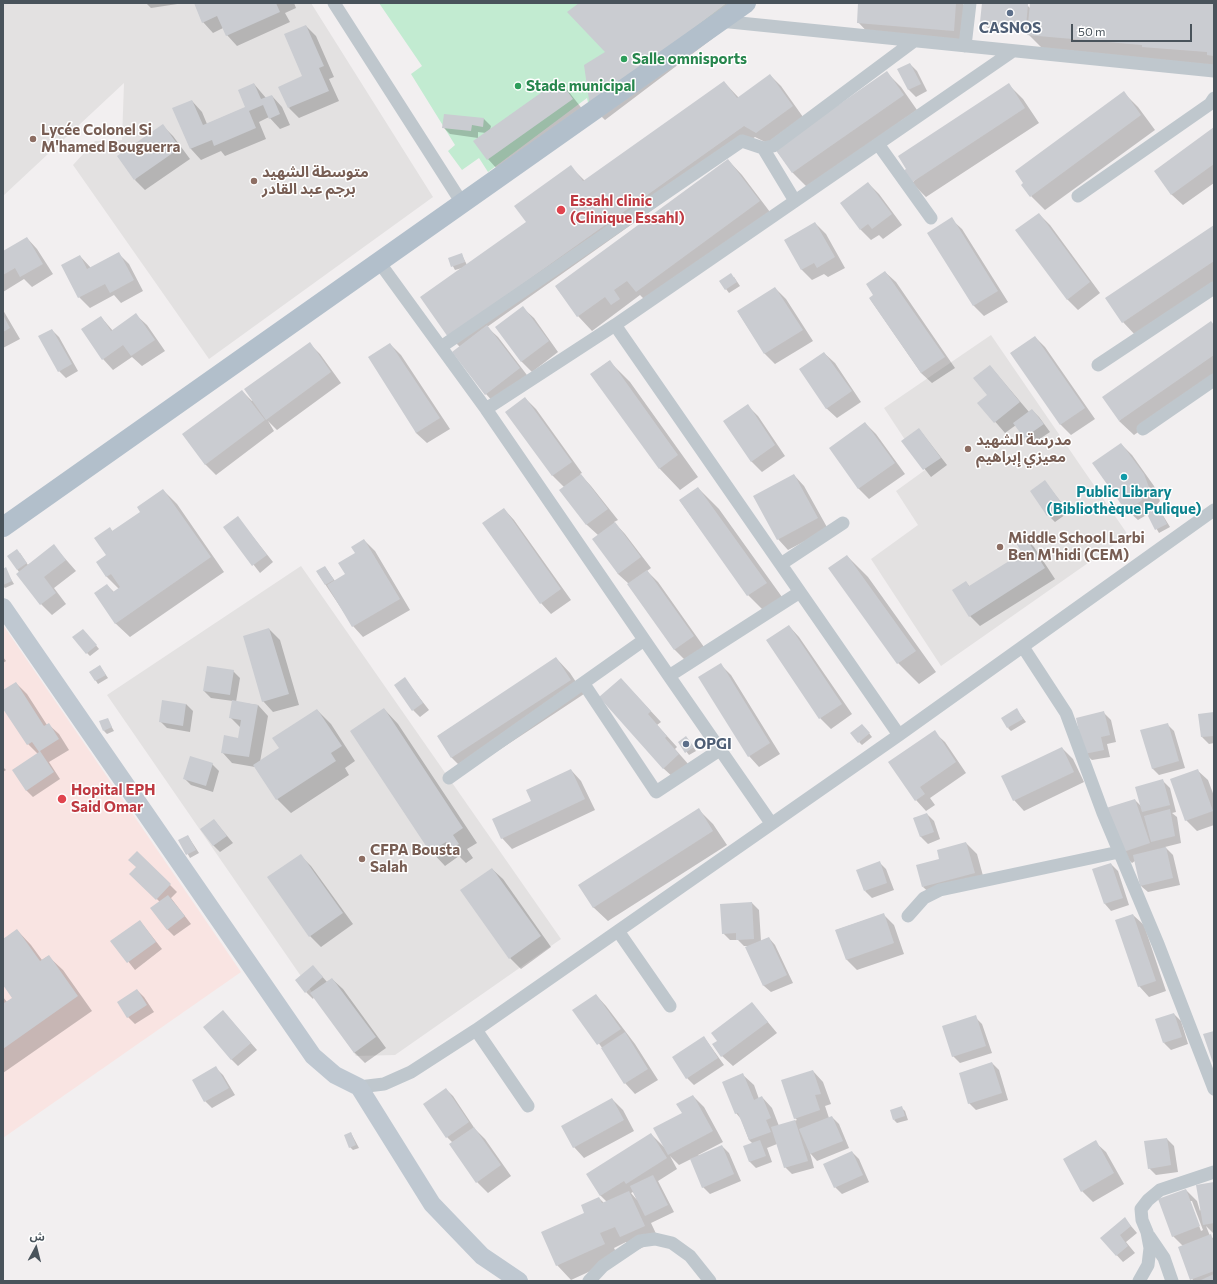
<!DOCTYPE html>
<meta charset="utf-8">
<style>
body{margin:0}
#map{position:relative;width:1217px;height:1284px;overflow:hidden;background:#f2eff0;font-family:Commissioner,"Noto Sans Arabic",sans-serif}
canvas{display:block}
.frame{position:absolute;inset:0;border:4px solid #49535b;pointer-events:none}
.north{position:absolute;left:16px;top:1228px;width:40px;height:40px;-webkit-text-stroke:3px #fff;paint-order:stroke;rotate:7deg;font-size:11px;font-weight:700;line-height:16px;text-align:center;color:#49535b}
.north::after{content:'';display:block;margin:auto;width:14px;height:18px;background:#49535b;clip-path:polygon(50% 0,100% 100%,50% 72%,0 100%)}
.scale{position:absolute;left:1071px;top:24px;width:121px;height:18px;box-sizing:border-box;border:2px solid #49535b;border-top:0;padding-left:5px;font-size:12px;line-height:14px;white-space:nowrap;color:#49535b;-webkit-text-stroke:3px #fff;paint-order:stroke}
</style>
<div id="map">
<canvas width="1217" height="1284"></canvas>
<div class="frame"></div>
<div class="north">ش</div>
<div class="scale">50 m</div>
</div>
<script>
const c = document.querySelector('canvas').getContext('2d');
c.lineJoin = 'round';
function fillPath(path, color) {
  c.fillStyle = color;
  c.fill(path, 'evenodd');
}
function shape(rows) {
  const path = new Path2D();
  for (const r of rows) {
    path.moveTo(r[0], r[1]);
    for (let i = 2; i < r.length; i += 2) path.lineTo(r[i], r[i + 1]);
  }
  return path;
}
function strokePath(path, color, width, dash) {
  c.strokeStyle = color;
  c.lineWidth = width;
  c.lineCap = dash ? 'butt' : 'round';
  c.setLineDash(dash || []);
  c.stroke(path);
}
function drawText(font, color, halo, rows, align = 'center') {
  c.font = font + ' Commissioner,"Noto Sans Arabic",sans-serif';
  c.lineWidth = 3;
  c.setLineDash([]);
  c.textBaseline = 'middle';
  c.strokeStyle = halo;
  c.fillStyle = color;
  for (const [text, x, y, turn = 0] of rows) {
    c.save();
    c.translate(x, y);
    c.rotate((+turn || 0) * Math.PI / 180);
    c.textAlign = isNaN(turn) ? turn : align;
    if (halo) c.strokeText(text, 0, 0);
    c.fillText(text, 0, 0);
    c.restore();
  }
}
fillPath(shape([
 [3,3,311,3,433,197,209,359,73,165,95,141,122,140,124,83,3,196],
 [991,335,1128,535,941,666,871,559,918,525,896,491,925,470,884,408],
 [301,566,561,939,395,1055,356,1056,107,695]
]), '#e3e1e1');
fillPath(shape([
 [3,625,241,972,3,1138]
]), '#f9e4e2');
fillPath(shape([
 [379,3,727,3,589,107,587,98,488,172,479,158,462,170,448,151,455,145,411,74,422,66]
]), '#c2ebd1');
fillPath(shape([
 [146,3,184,3,151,8],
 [197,3,294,3,296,8,285,13,290,22,237,46,227,35,223,28,213,33,203,22],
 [581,3,737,3,745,14,605,120,591,106,606,52],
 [859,3,962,3,970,11,967,44,872,37,858,22],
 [983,3,1027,5,1030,8,1031,3,1214,3,1214,66,1042,48,1028,34,1028,32,988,28,981,21],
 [306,26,316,36,334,77,329,79,339,101,299,118,289,108,303,77],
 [910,64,917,71,927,91,916,97,909,90,899,70],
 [887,73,901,87,917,110,807,187,793,173,776,150],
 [770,75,781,86,803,117,767,143,755,137,487,327,498,337,530,379,496,405,486,394,460,347,449,336,462,268,455,270,449,259,462,255,467,265,527,222,571,167,585,181,724,82,739,98],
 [559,81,569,92,583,110,498,170,488,159,486,133,478,132,478,138,450,134,443,127,484,119,491,126,490,130],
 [254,84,266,98,272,96,282,107,290,125,280,129,269,117,259,122,266,139,225,156,221,151,201,160,191,149,174,109,192,101,202,112,207,124,247,107],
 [1009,85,1023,99,1039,123,926,197,912,183],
 [1124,93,1138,107,1155,130,1045,210,1031,196],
 [162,125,173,136,190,159,145,190,135,180],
 [1214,128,1214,183,1183,205,1172,195,1155,171],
 [728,160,742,175,773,216,651,306,640,295,592,331,578,316,556,287],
 [868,183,879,194,902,225,883,239,879,235,871,240,861,230,841,203],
 [1039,214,1050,225,1100,293,1078,310,1067,299],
 [951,219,962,229,1008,302,984,316,974,306,928,233],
 [815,223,826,234,845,268,828,277,824,274,812,280,802,270,785,240],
 [1214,226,1214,285,1137,337,1123,322,1107,298],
 [27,238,37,249,53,274,32,287,24,279,3,292,3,252],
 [118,253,129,264,143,291,121,303,114,295,90,308,79,297,80,256,91,268],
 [885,272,896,282,955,368,932,383,921,373,870,299,875,296],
 [734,277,740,286,729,293,720,281],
 [775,288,786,299,813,341,775,364,765,354,738,312],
 [523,308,534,318,558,352,532,372,521,361],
 [3,310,20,339,3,348],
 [136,315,147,325,165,351,142,366,132,357,113,370,103,359,101,317,113,331],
 [1214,325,1214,379,1134,435,1119,421],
 [52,330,59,337,78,371,66,378,59,371],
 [1035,337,1045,347,1095,419,1071,435,1061,425,1011,353],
 [310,344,320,354,341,383,277,430,268,421,274,431,216,475,205,464,242,391,252,401],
 [390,344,401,355,450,429,427,443,416,433],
 [824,353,835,363,861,402,837,418,826,408],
 [609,361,630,382,698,477,680,490,660,469,592,374],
 [990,366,1029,412,1032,410,1039,417,1050,432,1032,444,1016,425,1005,433,979,403,989,395],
 [525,398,536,409,582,473,580,474,591,486,618,520,614,522,625,534,651,568,647,571,658,582,704,647,685,660,674,649,629,584,618,574,598,535,587,525,561,491,565,488,553,476,506,412],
 [748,406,758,416,785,456,762,472,751,461],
 [865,423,876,434,905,474,869,499,858,488],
 [919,429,947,465,931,477,903,441],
 [1121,444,1132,455,1154,486,1160,501,1150,513,1159,509,1170,527,1159,533,1148,514,1138,520,1127,510],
 [794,475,804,486,828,529,788,550,778,539],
 [1045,482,1069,512,1055,522,1048,515],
 [698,488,719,509,787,604,769,616,748,595,680,501],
 [163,490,177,504,224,572,130,637,115,623,107,585,114,592,119,589,107,577,97,562,107,555,110,528,113,532,142,512],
 [504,509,514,520,571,600,551,614,541,603],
 [238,518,273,562,260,573,225,528],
 [1024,536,1034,547,1055,579,980,626,970,616,966,582,970,587,1024,553],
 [364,540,375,551,410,610,363,637,353,626,317,572,325,567,335,581,346,575],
 [54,546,76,571,54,588,66,604,52,615,41,604,8,556,20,553,28,565],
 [847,556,868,577,936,672,919,684,898,663],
 [5,569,14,584,5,588,3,586,3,570],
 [789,626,799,637,852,714,831,729,820,718],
 [269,629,280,640,299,705,273,712,263,701],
 [86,633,99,649,90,656,87,653],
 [3,657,6,661,3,663],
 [556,658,570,673,584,694,466,772,452,758,438,736],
 [721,665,731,675,780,754,759,767,749,756],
 [100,666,108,678,98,684,90,672],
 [233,671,240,678,236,702,258,705,268,716,260,762,280,749,317,710,331,724,355,761,345,768,349,775,291,813,277,799,255,767,232,763,222,752,239,739,241,728,230,717,233,701,211,698,204,691],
 [405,679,429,710,420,717,413,710],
 [621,679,661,722,657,725,677,747,675,749,689,765,674,778,663,768],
 [16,683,27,694,47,725,48,724,59,734,69,750,49,762,60,779,33,797,26,790,38,754,28,744,3,706,3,692],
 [186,704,193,711,190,732,167,728,160,721],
 [384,709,398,724,477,843,467,849,473,858,466,863,459,856,445,866,431,851],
 [1017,710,1026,722,1011,731,1008,728],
 [1104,713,1111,720,1116,742,1107,744,1110,757,1092,760,1085,754],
 [1214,713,1214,743,1209,744,1202,737,1199,715],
 [107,719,114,731,107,734,104,731],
 [1167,724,1174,731,1185,768,1159,775,1152,768],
 [865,728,872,737,862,745,859,742],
 [934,732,945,742,966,773,930,798,935,805,926,811,916,800],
 [686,737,696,751,689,755,679,742],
 [1062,748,1073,759,1084,782,1024,811,1014,800],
 [212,764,219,771,213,792,191,785,184,778],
 [3,767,6,770,3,772],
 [571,770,581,781,595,810,512,849,502,838,532,801],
 [1197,770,1208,780,1214,796,1214,825,1197,831,1186,820],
 [1163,781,1170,788,1176,812,1172,813,1177,817,1181,843,1165,847,1173,855,1180,885,1148,892,1141,886,1135,861,1132,863,1121,852,1135,800,1142,807],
 [699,810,713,824,727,845,608,921,593,907],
 [927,814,934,821,940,839,928,844,921,837,914,818],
 [214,820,233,843,220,852,213,845],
 [188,836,199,853,190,858,180,840],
 [966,843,977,854,985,883,934,897,923,887,940,859],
 [137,852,177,892,171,898,191,924,174,936,167,929,160,902,131,874,137,867],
 [300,855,311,866,353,924,321,947,310,936],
 [880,863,886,869,894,890,872,898,865,891],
 [1111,864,1118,871,1129,905,1111,911,1105,904],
 [492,869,503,879,551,947,521,969,510,958,462,890],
 [752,903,759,910,761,941,769,938,775,945,793,983,771,992,764,986,751,946,744,946,738,940,730,940,723,933],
 [883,914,894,925,904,954,857,970,847,960,836,930],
 [1133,915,1144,925,1166,991,1149,997,1139,986],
 [140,921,162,949,135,970,112,941],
 [17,930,31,945,42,960,48,956,63,970,92,1011,3,1073,3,997,7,1002,13,998,3,984,3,940],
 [320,974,327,982,332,979,343,989,386,1048,365,1063,354,1052,314,997,313,999,306,992],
 [137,990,144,997,154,1012,135,1024,128,1017],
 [596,995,606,1006,635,1044,658,1080,635,1094,625,1083,603,1049,574,1010],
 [752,1003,777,1033,733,1066,722,1056,718,1041],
 [223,1011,257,1050,238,1066,231,1059],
 [1174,1014,1181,1021,1188,1044,1171,1050,1164,1043],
 [975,1017,982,1024,992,1053,960,1063,953,1056],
 [704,1037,724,1065,694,1085,687,1078],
 [992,1063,999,1070,1008,1100,976,1110,969,1103],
 [216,1068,223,1075,235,1095,212,1108,205,1101],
 [813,1071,823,1082,831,1104,825,1106,829,1118,832,1117,839,1124,849,1148,817,1161,810,1153,814,1168,792,1174,785,1167,777,1144,767,1148,772,1162,756,1168,749,1161,753,1144,749,1140,741,1119,736,1113,743,1075,754,1085,759,1099,762,1097,772,1108,779,1126,797,1120,795,1118],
 [446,1089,453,1096,475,1129,485,1139,511,1176,488,1193,477,1182,453,1143,447,1137],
 [693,1096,704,1107,723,1142,698,1155,699,1156,722,1146,729,1153,741,1181,710,1194,703,1187,691,1159,679,1165,670,1156,677,1169,658,1181,674,1212,651,1223,659,1240,635,1251,626,1242,614,1248,619,1258,571,1280,557,1265,586,1214,599,1198,604,1203,607,1202,600,1195,651,1134,664,1147],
 [633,1192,637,1200,631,1193],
 [612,1099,623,1110,634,1131,584,1158,574,1147],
 [902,1108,905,1111,908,1120,897,1123,894,1120],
 [351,1133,359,1148,353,1150,350,1147],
 [1167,1139,1174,1146,1178,1172,1156,1175,1149,1168],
 [1095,1142,1106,1152,1124,1184,1093,1202,1082,1191],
 [852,1152,859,1159,869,1182,842,1194,835,1187],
 [1214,1183,1214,1234,1206,1226,1210,1236,1214,1239,1214,1281,1193,1281,1183,1246,1173,1236,1186,1190,1197,1201,1200,1211],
 [1190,1201,1192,1201,1203,1230,1201,1231],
 [1125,1219,1137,1233,1126,1242,1135,1253,1123,1262,1101,1238]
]), '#0003');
fillPath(shape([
 [194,3,276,3,280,12,226,36,217,16,202,23],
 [579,3,727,3,590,107,584,65,605,52,567,12],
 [858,3,956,3,954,31,857,23],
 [982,3,1028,4,1026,26,980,22],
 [1030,3,1214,3,1214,56,1207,55,1207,52,1142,47,1142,45,1027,35],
 [306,25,324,66,319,68,329,91,288,108,278,87,302,76,284,34],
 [910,63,921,84,908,90,897,69],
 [887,71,904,95,792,173,775,149],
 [770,74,793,106,756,133,744,126,448,337,420,297,526,222,514,206,571,165,583,181,724,81,737,98],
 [559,80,573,99,487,160,473,141],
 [254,83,261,99,272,95,280,114,269,119,263,105,249,111,256,128,214,146,212,140,190,149,172,108,192,100,203,125,245,107,238,90],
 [1009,83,1025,108,911,183,903,171,906,169,898,156],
 [1124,91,1141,115,1030,197,1021,185,1023,183,1015,171],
 [444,114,484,118,483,127,472,125,471,131,442,128],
 [163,124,180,148,134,180,117,156],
 [1214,127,1214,164,1171,195,1154,171],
 [728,159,760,201,636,292,627,281,614,290,620,299,611,305,605,297,577,317,555,286],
 [868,182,892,214,872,229,868,224,860,230,840,203],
 [1039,213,1090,282,1067,300,1015,230],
 [952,217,998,291,973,306,927,233],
 [815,222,835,257,817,268,814,263,801,270,784,240],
 [1214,225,1214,261,1122,323,1105,298],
 [27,237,43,264,20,277,15,268,3,275,3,251],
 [119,252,134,280,110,293,105,284,78,298,61,265,80,255,87,269],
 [462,253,465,262,451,267,448,258],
 [885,271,945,357,921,373,869,298,873,295,866,284],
 [731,273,737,282,725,290,719,281],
 [775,287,803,330,764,354,737,311],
 [523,306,549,341,521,362,495,327],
 [136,313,155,340,131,356,123,345,102,360,81,329,101,316,111,331],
 [3,315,10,328,3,332],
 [1211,321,1214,325,1214,355,1119,421,1102,397],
 [487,325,520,368,485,395,452,352],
 [52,329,72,364,58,372,38,336],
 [1035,336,1085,408,1060,425,1010,353],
 [310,342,331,372,266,420,244,389],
 [390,343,440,418,416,433,368,357],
 [824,352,852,391,826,409,799,369],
 [610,360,678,455,659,469,590,374],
 [990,365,1020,402,994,423,977,403,987,395,973,378],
 [242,390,265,420,205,465,182,434],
 [525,397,572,462,552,476,505,412],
 [748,404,775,445,751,462,723,421],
 [1032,409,1044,424,1024,438,1013,423],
 [865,422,895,463,858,489,829,448],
 [919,428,941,458,923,470,901,441],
 [1121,443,1144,474,1150,490,1141,501,1126,511,1092,463],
 [581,474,608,509,586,525,559,490],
 [794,474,818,518,777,540,753,496],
 [1045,480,1063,505,1047,516,1030,491],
 [698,487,767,583,747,596,679,500],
 [163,489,211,557,115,624,94,593,107,584,113,592,120,587,111,574,106,577,96,562,106,555,94,538,110,527,112,531,140,512,137,507],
 [504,508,561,589,540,604,482,523],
 [1159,508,1167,524,1155,530,1147,514],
 [238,516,267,555,252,566,223,527],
 [615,522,641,557,618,574,592,539],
 [1024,535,1045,568,969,617,952,590,966,581,969,586,1022,553,1015,541],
 [364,539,400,599,352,627,327,585,345,574,338,563,355,553,351,547],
 [54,544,66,560,44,577,56,593,40,605,16,574],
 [17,549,27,563,17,570,7,556],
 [847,555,916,651,897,664,828,568],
 [325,566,334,580,325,585,316,571],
 [6,567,12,581,3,585,3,569],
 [647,570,694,636,674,650,627,584],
 [789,625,842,704,819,719,766,640],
 [269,628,289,694,262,702,243,636],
 [83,629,97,645,86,654,72,637],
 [556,657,571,680,451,758,437,736],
 [721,663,770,743,748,757,698,677],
 [100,665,106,675,95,681,89,672],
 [207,666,234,670,230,695,203,691],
 [405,677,423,703,412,711,394,685],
 [621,678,651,711,648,714,667,736,665,738,679,754,663,769,599,697],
 [16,682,44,726,49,723,59,739,40,751,54,772,26,791,12,770,39,752,32,742,27,745,3,709,3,690],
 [162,700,186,704,183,726,159,722],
 [232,700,258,705,249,757,221,753,224,735,238,738,241,720,229,718],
 [384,708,463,828,453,835,459,844,451,849,446,842,430,852,350,731],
 [1017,708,1023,719,1007,728,1001,718],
 [317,709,342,746,331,753,336,761,276,800,253,765,279,748,272,738],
 [1104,711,1110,735,1101,737,1104,750,1084,754,1076,718],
 [1214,712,1214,736,1201,737,1198,714],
 [108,718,112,727,103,731,99,721],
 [1168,723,1179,761,1152,769,1140,730],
 [862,724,870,733,858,743,850,733],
 [935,730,956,762,920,787,925,794,915,801,888,762],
 [686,736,694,747,685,753,678,742],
 [1062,747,1074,772,1013,801,1001,776],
 [190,756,213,763,206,786,183,779],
 [571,769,585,799,501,839,492,819,531,801,526,790],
 [1198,769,1213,811,1185,821,1170,779],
 [1163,779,1170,805,1142,812,1135,787],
 [1135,799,1150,843,1120,853,1106,808],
 [699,808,713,831,593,908,578,885],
 [1170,809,1175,836,1151,842,1144,816],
 [927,813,934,832,920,837,913,818],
 [214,819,227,836,213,846,200,829],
 [188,835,196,850,186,855,178,840],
 [966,842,975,873,922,887,916,865,939,859,937,850],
 [1166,847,1173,878,1140,886,1133,855],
 [137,851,171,884,156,900,129,874,136,867,128,860],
 [301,854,343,913,309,937,267,877],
 [880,861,887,883,864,891,856,870],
 [1111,863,1123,898,1104,904,1092,869],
 [492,868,541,936,509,959,460,890],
 [168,895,185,916,167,930,150,908],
 [752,902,754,939,736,940,736,933,722,934,720,904],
 [884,913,894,943,846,960,835,930],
 [1133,914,1156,981,1138,987,1115,920],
 [140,920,156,942,127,963,110,941],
 [17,929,40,961,49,955,78,996,3,1049,3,1001,4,1003,12,998,3,985,3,939],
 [769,937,787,975,763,986,745,947],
 [313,965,323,977,305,993,295,980],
 [332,978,376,1037,354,1053,310,993],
 [137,989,147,1005,127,1018,117,1002],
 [596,994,621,1029,597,1045,572,1010],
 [752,1002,768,1022,721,1057,712,1044,717,1041,711,1033],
 [223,1010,251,1043,231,1060,203,1027],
 [1174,1013,1182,1037,1163,1043,1155,1019],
 [976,1015,986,1046,952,1057,942,1026],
 [1214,1031,1214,1066,1203,1034],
 [625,1032,648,1069,624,1084,601,1048],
 [704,1036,718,1058,686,1079,672,1057],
 [992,1062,1002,1093,968,1104,959,1073],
 [216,1066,229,1088,204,1102,192,1080],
 [813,1070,821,1094,815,1095,820,1110,794,1119,781,1080],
 [743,1073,754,1100,762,1096,771,1118,766,1120,771,1132,749,1140,738,1113,735,1114,722,1082],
 [446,1088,469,1122,446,1138,423,1104],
 [693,1095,713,1131,668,1155,653,1128,682,1113,676,1104],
 [612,1098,624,1120,573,1148,561,1126],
 [902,1106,905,1116,893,1120,890,1110],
 [832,1116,843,1141,810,1154,799,1129],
 [795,1120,808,1161,784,1168,771,1127],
 [474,1127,501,1165,476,1183,449,1144],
 [351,1132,356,1145,349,1148,344,1135],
 [651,1133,667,1158,626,1184,624,1181,600,1196,586,1174],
 [1167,1138,1171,1165,1148,1169,1144,1141],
 [760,1140,766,1156,749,1162,743,1146],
 [1096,1140,1114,1173,1081,1192,1063,1159],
 [722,1145,734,1174,702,1188,690,1159],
 [852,1151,863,1175,834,1188,823,1164],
 [653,1175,668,1205,645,1216,630,1186],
 [1214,1182,1214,1223,1203,1225,1196,1185],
 [1186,1189,1200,1226,1172,1237,1158,1199],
 [629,1191,645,1226,620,1237,615,1227,600,1233,605,1244,556,1266,541,1232,584,1213,581,1205,599,1197,602,1203],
 [1125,1217,1131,1226,1120,1235,1128,1246,1116,1256,1100,1238],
 [1211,1234,1214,1243,1214,1271,1190,1280,1178,1247],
 [1214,1274,1214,1281,1199,1281]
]), '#caccd1');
strokePath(shape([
 [334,3,462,203],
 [720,21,1214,71],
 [965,46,970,3],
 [878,144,931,218],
 [763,148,795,201],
 [1078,196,1210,104,1214,98],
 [379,262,486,409,669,676,771,823],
 [615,325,899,735],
 [441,347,742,141,763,148,773,146,914,41],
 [1098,365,1214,288],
 [486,409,615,325,1013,51],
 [1143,429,1214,380],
 [781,564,843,523],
 [1023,647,1066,713,1103,813,1158,944,1214,1089],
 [669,676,800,592],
 [584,684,656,792,721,749],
 [449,778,644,640],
 [908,916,924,898,940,890,1119,852],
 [618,931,670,1006],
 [476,1030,528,1106],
 [359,1087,384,1084,411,1072,476,1030,899,735,1214,510],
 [1149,1236,1164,1258,1172,1281],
 [589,1281,603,1266,640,1241,655,1239,672,1243,690,1256,710,1281],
 [1139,1281,1148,1265,1150,1248,1147,1232,1142,1220,1141,1209,1148,1200,1160,1190,1214,1172]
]), '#bfc7cd', 13);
strokePath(shape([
 [3,607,313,1056,335,1075,359,1087,432,1204,482,1256,519,1281]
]), '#bfc8d1', 18);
strokePath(shape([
 [3,527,746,3]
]), '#b2bfcb', 20);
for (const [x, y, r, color] of [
 [1010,13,4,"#5c6f8a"],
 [624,59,4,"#2e9e5b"],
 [518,86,4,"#2e9e5b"],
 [33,139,4,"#8d6e63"],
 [254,181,4,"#8d6e63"],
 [561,210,5,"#e0444e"],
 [968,449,4,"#8d6e63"],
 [1124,477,4,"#0f9aa8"],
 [1000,547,4,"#8d6e63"],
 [686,744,4,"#5c6f8a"],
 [62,799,5,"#e0444e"],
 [362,859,4,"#8d6e63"]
]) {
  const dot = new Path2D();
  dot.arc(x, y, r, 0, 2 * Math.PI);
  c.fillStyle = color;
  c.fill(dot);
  strokePath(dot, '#fff', 1.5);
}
drawText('bold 15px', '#4e5e75', '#fff', [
 ["CASNOS",1010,28],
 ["OPGI",694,744,"left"]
]);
drawText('bold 15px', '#27864d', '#fff', [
 ["Salle omnisports",632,59],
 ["Stade municipal",526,86]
], 'left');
drawText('bold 15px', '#785e54', '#fff', [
 ["Lycée Colonel Si",41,130],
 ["M'hamed Bouguerra",41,147],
 ["متوسطة الشهيد",262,172],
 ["برجم عبد القادر",262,189],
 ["مدرسة الشهيد",976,440],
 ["معيزي إبراهيم",976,457],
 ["Middle School Larbi",1008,538],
 ["Ben M'hidi (CEM)",1008,555],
 ["CFPA Bousta",370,850],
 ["Salah",370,867]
], 'left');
drawText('bold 15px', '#be3a42', '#fff', [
 ["Essahl clinic",570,201],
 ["(Clinique Essahl)",570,218],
 ["Hopital EPH",71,790],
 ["Said Omar",71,807]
], 'left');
drawText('bold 15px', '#0d838f', '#fff', [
 ["Public Library",1124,492],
 ["(Bibliothèque Pulique)",1124,509]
]);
</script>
